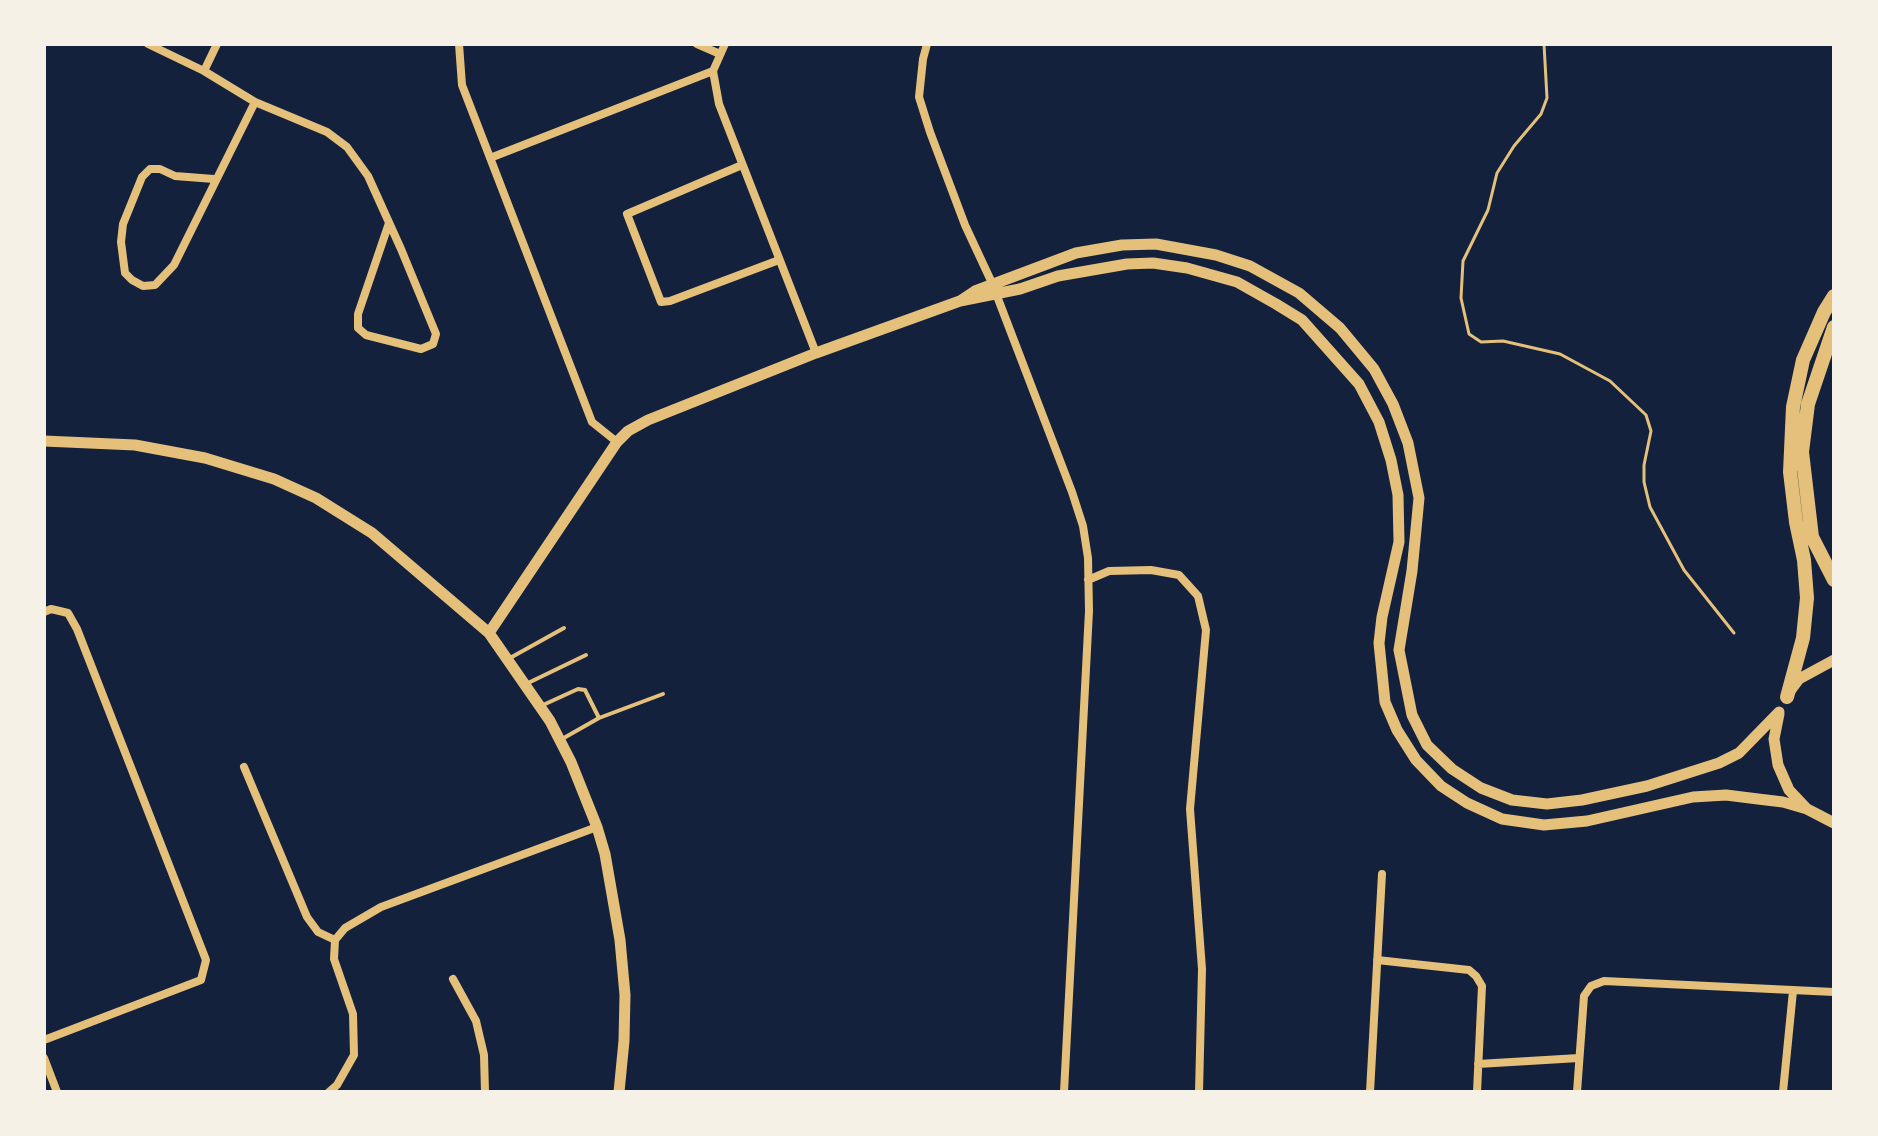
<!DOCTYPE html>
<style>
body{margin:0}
#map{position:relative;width:1878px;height:1136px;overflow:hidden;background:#14213d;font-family:"IBM Plex Sans",sans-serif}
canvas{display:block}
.frame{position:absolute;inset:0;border:46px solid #f6f1e7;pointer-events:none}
</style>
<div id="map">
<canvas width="1878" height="1136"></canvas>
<div class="frame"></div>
</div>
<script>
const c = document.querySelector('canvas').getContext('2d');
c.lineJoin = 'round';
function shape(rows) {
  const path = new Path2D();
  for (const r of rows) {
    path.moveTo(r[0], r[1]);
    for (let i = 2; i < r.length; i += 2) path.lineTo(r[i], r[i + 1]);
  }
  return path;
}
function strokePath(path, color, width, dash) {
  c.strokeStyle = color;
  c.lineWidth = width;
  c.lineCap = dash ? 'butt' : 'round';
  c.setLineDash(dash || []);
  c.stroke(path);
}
strokePath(shape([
 [1544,44,1547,98,1541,114,1514,146,1497,173,1488,210,1463,261,1461,298,1469,334,1481,342,1503,341,1560,354,1610,381,1646,415,1651,431,1644,465,1644,482,1650,507,1684,570,1734,633]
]), '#e5c07b', 3);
strokePath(shape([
 [510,658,564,628],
 [526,684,586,655],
 [543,705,578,689,585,690,599,718,663,694],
 [562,739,599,718]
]), '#e5c07b', 4);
strokePath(shape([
 [148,44,204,71,255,102,327,132,347,147,368,176,401,249,436,334,433,344,421,349,366,335,358,328,358,314,389,223],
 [459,44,462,85,592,422,617,442],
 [697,44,720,54],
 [725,44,713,71,719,104,816,353],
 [927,44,923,59,919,97,930,132,965,225,992,283,1072,492,1083,526,1088,558,1089,611,1064,1092],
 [204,71,217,44],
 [490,158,713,71],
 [742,165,627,214,661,302,670,301,779,260],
 [214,179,175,176,160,169,150,169,142,177,123,224,121,242,125,273,132,280,143,286,155,285,174,265,255,102],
 [1088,580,1109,571,1151,570,1179,575,1198,596,1206,630,1190,809,1202,969,1199,1092],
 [44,612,51,609,68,613,77,629,206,960,201,980,44,1040],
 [244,767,307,917,318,932,335,940],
 [1377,960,1469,970,1476,976,1482,986,1477,1092],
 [453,979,476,1021,484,1055,485,1092],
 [44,1058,57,1092],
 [1478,1064,1579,1058],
 [329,1092,337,1085,354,1055,353,1014,334,959,335,940,345,928,381,907,597,827],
 [1370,1092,1382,874],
 [1577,1092,1584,996,1591,986,1604,981,1834,992],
 [1783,1092,1793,991]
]), '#e5c07b', 8);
strokePath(shape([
 [960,301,975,291,1076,253,1122,245,1156,244,1216,255,1250,266,1299,293,1340,328,1374,369,1393,404,1408,443,1419,498,1412,571,1399,650,1412,715,1427,745,1452,769,1481,788,1512,800,1547,804,1582,800,1647,786,1719,763,1739,753,1779,712],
 [44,441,135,445,205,458,274,479,316,498,372,533,489,633,550,721,571,762,597,827,605,854,620,940,625,995,624,1041,619,1092],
 [489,633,617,442,628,431,648,420,816,353,960,301,1020,289,1058,276,1127,264,1153,263,1187,268,1237,282,1276,304,1302,320,1359,384,1379,422,1391,460,1398,495,1399,542,1382,617,1379,643,1385,702,1397,730,1416,760,1441,786,1467,803,1502,819,1544,825,1587,821,1693,797,1726,795,1758,799,1783,802,1807,809],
 [1790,691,1799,679,1834,660],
 [1779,714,1774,739,1778,765,1789,790,1807,809,1834,823]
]), '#e5c07b', 11);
strokePath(shape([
 [1834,327,1808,404,1802,452,1812,537,1834,580],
 [1787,697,1803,638,1807,598,1804,560,1796,522,1790,472,1793,407,1803,360,1824,312,1834,296]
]), '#e5c07b', 14);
</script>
